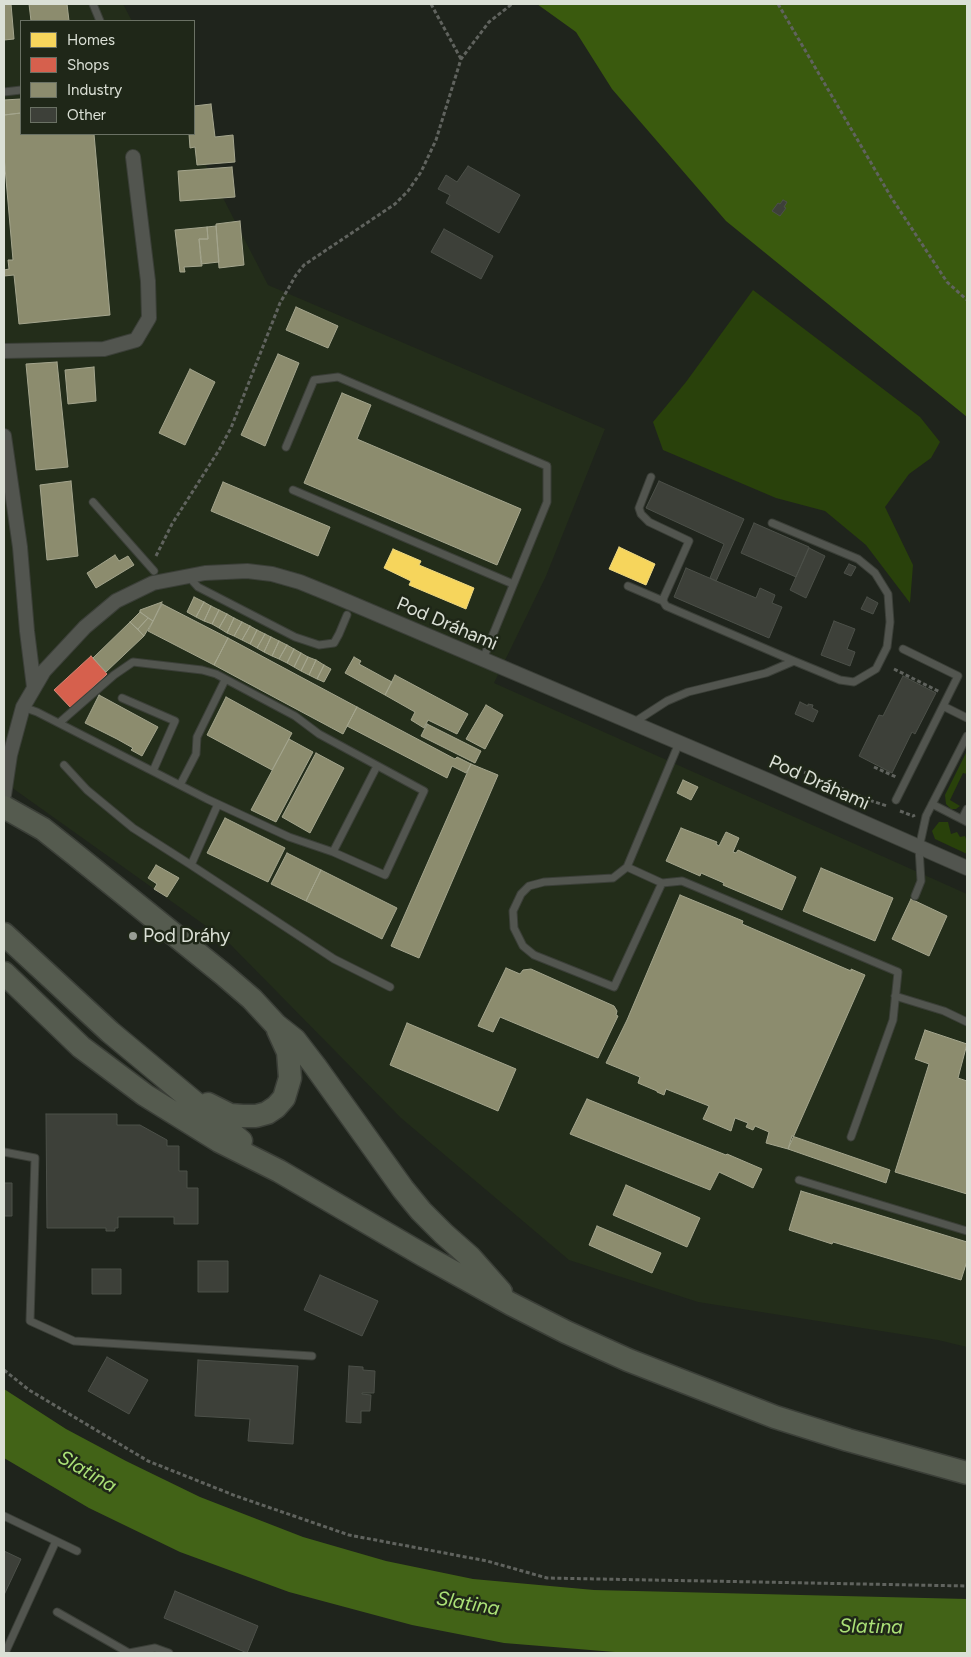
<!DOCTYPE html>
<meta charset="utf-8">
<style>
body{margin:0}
#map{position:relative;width:971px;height:1657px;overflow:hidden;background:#1f241c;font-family:Figtree,sans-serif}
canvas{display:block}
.frame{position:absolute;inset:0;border:5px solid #dbe0d6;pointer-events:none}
.legend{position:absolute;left:20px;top:20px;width:175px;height:115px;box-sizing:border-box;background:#1f2718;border:1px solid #6a7164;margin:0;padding:6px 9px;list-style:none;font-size:15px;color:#dbe0d6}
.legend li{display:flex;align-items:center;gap:10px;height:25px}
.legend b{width:25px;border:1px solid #6a7164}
</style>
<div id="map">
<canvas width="971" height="1657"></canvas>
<div class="frame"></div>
<ul class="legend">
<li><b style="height:14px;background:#f6d55c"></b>Homes</li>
<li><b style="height:14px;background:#d6604d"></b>Shops</li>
<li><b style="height:14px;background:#8c8c6e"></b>Industry</li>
<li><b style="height:14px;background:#3d4039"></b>Other</li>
</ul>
</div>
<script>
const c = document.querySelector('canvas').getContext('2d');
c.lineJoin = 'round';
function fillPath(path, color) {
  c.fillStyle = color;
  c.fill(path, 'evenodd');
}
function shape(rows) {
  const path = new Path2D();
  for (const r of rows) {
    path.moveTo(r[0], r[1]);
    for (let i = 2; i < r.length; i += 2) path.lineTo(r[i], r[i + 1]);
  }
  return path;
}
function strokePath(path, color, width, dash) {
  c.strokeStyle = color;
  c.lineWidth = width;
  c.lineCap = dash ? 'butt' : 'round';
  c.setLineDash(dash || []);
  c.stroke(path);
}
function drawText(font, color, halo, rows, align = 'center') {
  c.font = font + ' Figtree,sans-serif';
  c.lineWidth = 5;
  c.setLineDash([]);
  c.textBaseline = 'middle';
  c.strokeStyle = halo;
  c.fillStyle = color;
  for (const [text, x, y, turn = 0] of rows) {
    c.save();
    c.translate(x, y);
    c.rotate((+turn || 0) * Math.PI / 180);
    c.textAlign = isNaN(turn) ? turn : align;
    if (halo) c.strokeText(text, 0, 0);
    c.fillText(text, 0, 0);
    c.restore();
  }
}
fillPath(shape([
 [4,4,123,4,132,21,21,21,21,134,190,134,268,285,605,429,546,576,494,683,967,894,967,1347,938,1340,698,1302,569,1260,401,1118,227,941,4,782]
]), '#232d1a');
fillPath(shape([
 [753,290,920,417,940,442,931,458,909,474,885,507,913,565,910,603,866,545,825,511,776,498,663,450,653,422,686,382],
 [967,751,967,774,963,773,950,800,960,806,956,809,951,809,946,804,945,795],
 [939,822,948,822,951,834,957,832,960,837,965,836,967,842,967,854,935,839,932,831]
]), '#29410b');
fillPath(shape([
 [537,4,967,4,967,417,726,221,612,89,576,32]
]), '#3a5a0e');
fillPath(shape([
 [4,1389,66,1429,126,1461,200,1497,303,1537,386,1561,473,1579,594,1590,967,1599,967,1653,627,1653,504,1643,412,1625,289,1592,180,1552,89,1508,4,1458]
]), '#426317');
const homes = shape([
 [619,547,655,564,646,585,609,569,619,547],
 [393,549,421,561,419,565,474,588,466,609,409,585,411,581,384,568,393,549]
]);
fillPath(homes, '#f6d55c');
strokePath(homes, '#eed881', 1);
const shops = shape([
 [91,656,107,674,71,708,54,690,91,656]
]);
fillPath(shops, '#d6604d');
strokePath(shops, '#d88676', 1);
const industry = shape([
 [4,4,11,4,14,39,4,40,4,4],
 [29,4,67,4,69,21,31,21,29,4],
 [21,99,21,113,4,115,4,100,21,99],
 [211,104,215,137,233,135,235,162,197,165,195,147,190,148,189,134,194,134,194,106,211,104],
 [21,113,21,134,94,134,110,315,19,324,14,275,4,276,4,270,9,269,8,260,13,260,4,156,4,115,21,113],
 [232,167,235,197,180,201,178,171,232,167],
 [240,221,244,265,219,268,216,224,240,221],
 [216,226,219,262,201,264,199,239,208,239,207,227,216,226],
 [207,227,208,239,199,239,202,266,184,267,185,272,180,272,175,230,207,227],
 [296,307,338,326,328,348,286,330,296,307],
 [278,354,299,363,265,446,241,435,278,354],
 [57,362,68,467,36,470,26,364,57,362],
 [94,367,96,401,68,404,65,370,94,367],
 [190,369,215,382,185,445,159,433,190,369],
 [342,393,371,405,357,439,521,509,497,565,304,483,342,393],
 [71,481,78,556,47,560,40,485,71,481],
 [223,482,330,527,318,556,211,511,223,482],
 [115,555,119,561,128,556,134,565,96,588,87,573,115,555],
 [194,597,204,602,196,617,187,612,194,597],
 [162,602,153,621,140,612,140,610,162,602],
 [204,602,211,606,204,621,196,617,204,602],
 [162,604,228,638,214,665,148,631,162,604],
 [211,606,219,610,212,624,204,621,211,606],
 [219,610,227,614,219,628,212,624,219,610],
 [140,612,148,618,138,629,130,622,140,612],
 [227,614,234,618,227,633,219,628,227,614],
 [148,618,153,621,144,636,138,629,148,618],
 [234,618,242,622,234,636,227,633,234,618],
 [130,622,144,636,106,672,93,658,130,622],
 [242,622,250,626,242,640,234,636,242,622],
 [250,626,257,630,250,644,242,640,250,626],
 [257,630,265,634,257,648,250,644,257,630],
 [265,634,271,637,264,652,257,648,265,634],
 [271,637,279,641,272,656,264,652,271,637],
 [228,638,357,707,343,734,214,665,228,638],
 [279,641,287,645,279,659,272,656,279,641],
 [287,645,294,649,287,663,279,659,287,645],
 [294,649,301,653,294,667,287,663,294,649],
 [301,653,308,657,301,671,294,667,301,653],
 [308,657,316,660,309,675,301,671,308,657],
 [354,657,361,661,359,664,392,682,385,695,345,673,354,657],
 [316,660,324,665,317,679,309,675,316,660],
 [324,665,331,669,324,682,317,679,324,665],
 [395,675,468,714,457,734,428,720,424,728,411,720,415,712,385,695,395,675],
 [99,695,158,727,142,756,131,750,133,748,117,739,85,723,99,695],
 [226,697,292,733,272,770,207,735,226,697],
 [486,705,503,715,485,749,466,739,486,705],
 [357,707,455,759,457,757,471,764,466,773,452,766,447,778,347,726,357,707],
 [427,724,481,751,475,763,421,736,427,724],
 [289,739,313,752,276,822,251,810,289,739],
 [316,753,344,768,310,833,282,817,316,753],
 [471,764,498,775,419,958,391,946,471,764],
 [683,780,698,787,691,800,677,793,683,780],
 [225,818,285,848,268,882,207,853,225,818],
 [681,828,717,842,716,844,719,846,726,832,739,838,733,852,736,853,738,850,796,877,782,910,723,885,724,883,701,873,700,876,666,861,681,828],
 [287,853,321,870,306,901,271,884,287,853],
 [156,865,179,878,167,897,154,889,157,884,148,878,156,865],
 [821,868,893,898,875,941,803,911,821,868],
 [321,870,397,908,382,939,306,901,321,870],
 [680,895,743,921,742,924,851,971,851,969,865,975,788,1149,766,1143,769,1132,755,1126,753,1130,746,1127,748,1123,735,1118,731,1131,703,1119,709,1106,666,1089,664,1095,657,1092,657,1091,638,1083,640,1077,606,1063,627,1020,680,895],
 [911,899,947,916,929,956,892,939,911,899],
 [506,968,520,974,523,970,531,969,614,1006,617,1011,616,1015,618,1016,598,1058,500,1017,493,1032,478,1026,506,968],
 [407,1023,516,1069,498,1111,390,1065,407,1023],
 [925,1030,967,1044,958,1078,967,1081,967,1194,895,1172,929,1064,915,1059,925,1030],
 [587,1099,726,1155,727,1154,762,1169,753,1188,719,1172,710,1190,570,1134,587,1099],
 [792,1136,890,1170,886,1183,788,1149,792,1136],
 [626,1185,700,1218,687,1247,613,1215,626,1185],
 [801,1191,967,1242,967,1261,961,1280,833,1242,832,1244,789,1230,801,1191],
 [597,1226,661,1253,652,1273,589,1245,597,1226]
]);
fillPath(industry, '#8c8c6e');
strokePath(industry, '#a4a58d', 1);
const building = shape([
 [468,166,520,195,499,233,446,203,450,195,438,189,446,175,457,182,468,166],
 [783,200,787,202,784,207,786,208,780,216,772,211,778,203,780,204,783,200],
 [444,229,493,256,481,279,431,252,444,229],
 [659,481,744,519,716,581,710,578,724,544,646,508,659,481],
 [754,523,809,547,796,577,741,553,754,523],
 [809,548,825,556,806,598,790,590,809,548],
 [849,564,856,567,851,576,844,573,849,564],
 [686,568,756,598,760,588,775,595,772,603,782,607,769,638,674,597,686,568],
 [867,597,878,603,873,614,861,609,867,597],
 [834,621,855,629,847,649,855,652,850,666,821,655,834,621],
 [903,676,936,693,915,734,912,732,892,773,859,756,879,715,883,716,903,676],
 [800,702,808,706,808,704,813,705,812,708,818,711,813,722,795,714,800,702],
 [46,1114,117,1114,117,1125,140,1125,167,1140,167,1146,179,1146,179,1171,187,1171,187,1188,198,1188,198,1224,174,1224,174,1217,118,1217,118,1228,115,1228,115,1231,106,1231,106,1228,47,1228,46,1114],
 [4,1183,12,1183,12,1216,4,1216,4,1183],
 [198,1261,228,1261,228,1292,198,1292,198,1261],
 [92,1269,121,1269,121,1294,92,1294,92,1269],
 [320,1275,378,1301,362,1336,304,1310,320,1275],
 [107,1357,148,1380,129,1414,88,1391,107,1357],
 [198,1360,298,1366,293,1444,248,1441,250,1419,195,1416,198,1360],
 [349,1366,363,1367,363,1370,375,1371,374,1393,362,1393,362,1394,371,1395,370,1411,361,1411,361,1423,346,1422,349,1366],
 [4,1551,21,1559,4,1595,4,1551],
 [175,1591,258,1626,247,1653,164,1618,175,1591]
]);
fillPath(building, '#3d4039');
strokePath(building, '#4c5049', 1);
const lane = shape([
 [93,4,100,21],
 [4,92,21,90],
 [286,447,314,380,338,377,547,466,547,502,483,659],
 [293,490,513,584],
 [93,502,154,571],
 [772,523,858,559,875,573,888,594,890,622,887,647,876,669,854,682,840,680,794,661],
 [188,576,198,587,295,637,319,645,334,643,339,634,347,615],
 [628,586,663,601],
 [903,649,958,676,943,706],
 [122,698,175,721,153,771],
 [23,707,37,712,207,799,289,837,333,852,377,766],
 [59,723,114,675,133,662,202,670,216,674,295,716,319,734,424,791,385,875,333,852],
 [633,723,667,701,688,692,766,673,794,661,666,606,663,601,664,597,689,541,649,522,641,514,639,508,651,477],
 [64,765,87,790,133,828,191,865,218,804],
 [180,785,196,754,197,737,225,680],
 [896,800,943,706,967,718],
 [932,804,967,822],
 [962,819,967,809],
 [191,865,334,959,390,987],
 [627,867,662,883,614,987,534,955,523,946,514,928,513,911,521,894,529,886,544,882,613,878,627,867,679,743],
 [662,883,682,881,898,972,893,1020,851,1137],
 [915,896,921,881,919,848,926,816,967,736],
 [895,996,944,1011,967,1022],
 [4,1152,35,1158,30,1321,74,1341,312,1356],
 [799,1180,967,1231],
 [4,1516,77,1551],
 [57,1612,129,1653],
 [5,1653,56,1541],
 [129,1653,155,1648,169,1653]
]);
const street = shape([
 [4,351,104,349,136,340,149,318,148,281,133,157],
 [4,436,20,547,27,631,34,687],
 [4,795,10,755,23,707,44,671,85,627,116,601,153,583,205,573,247,571,272,574,300,582,332,595,767,780,967,868]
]);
const primary = shape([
 [4,807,43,829,77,856,223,974,252,999,276,1025,295,1040,315,1066,403,1189,421,1211,444,1234,470,1257,501,1292],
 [4,934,110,1032,241,1141],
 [4,973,81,1047,145,1095,219,1141,279,1171,423,1255,511,1304,566,1332,628,1360,775,1417,848,1440,967,1473],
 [208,1104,230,1115,243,1116,256,1116,267,1113,276,1107,284,1098,290,1078,288,1052,278,1030]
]);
strokePath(lane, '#3b3f38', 9);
strokePath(street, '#3b3f38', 16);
strokePath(primary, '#3b3f38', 25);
strokePath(shape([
 [431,4,461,59],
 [778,4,891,197,947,282,967,300],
 [156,556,172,524,219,450,231,428,280,303,296,275,304,265,395,204,408,191,421,172,436,140,461,59,489,22,512,4],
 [894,669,940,692],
 [874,767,896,777],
 [786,773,797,769,869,800,887,806],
 [900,811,913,816,915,815],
 [4,1370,29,1390,148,1461,236,1496,349,1535,487,1561,547,1578,967,1586]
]), '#60635e', 3, [4, 2.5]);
strokePath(lane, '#52554f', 7);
strokePath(street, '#52554f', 14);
strokePath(primary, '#555b4f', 22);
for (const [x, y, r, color] of [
 [133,936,5,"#999e95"]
]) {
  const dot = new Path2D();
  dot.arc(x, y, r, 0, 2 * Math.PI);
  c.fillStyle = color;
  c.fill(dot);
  strokePath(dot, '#1f2718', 2);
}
drawText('19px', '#dbe0d6', '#1f2718', [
 ["Pod Dráhami",447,624,23],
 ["Pod Dráhami",819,783,24]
]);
drawText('19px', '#dbe0d6', '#1f2718', [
 ["Pod Dráhy",143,936]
], 'left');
drawText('italic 20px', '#abe177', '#1f2718', [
 ["Slatina",87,1472,30],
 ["Slatina",468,1604,10],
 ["Slatina",871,1627,1]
]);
</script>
